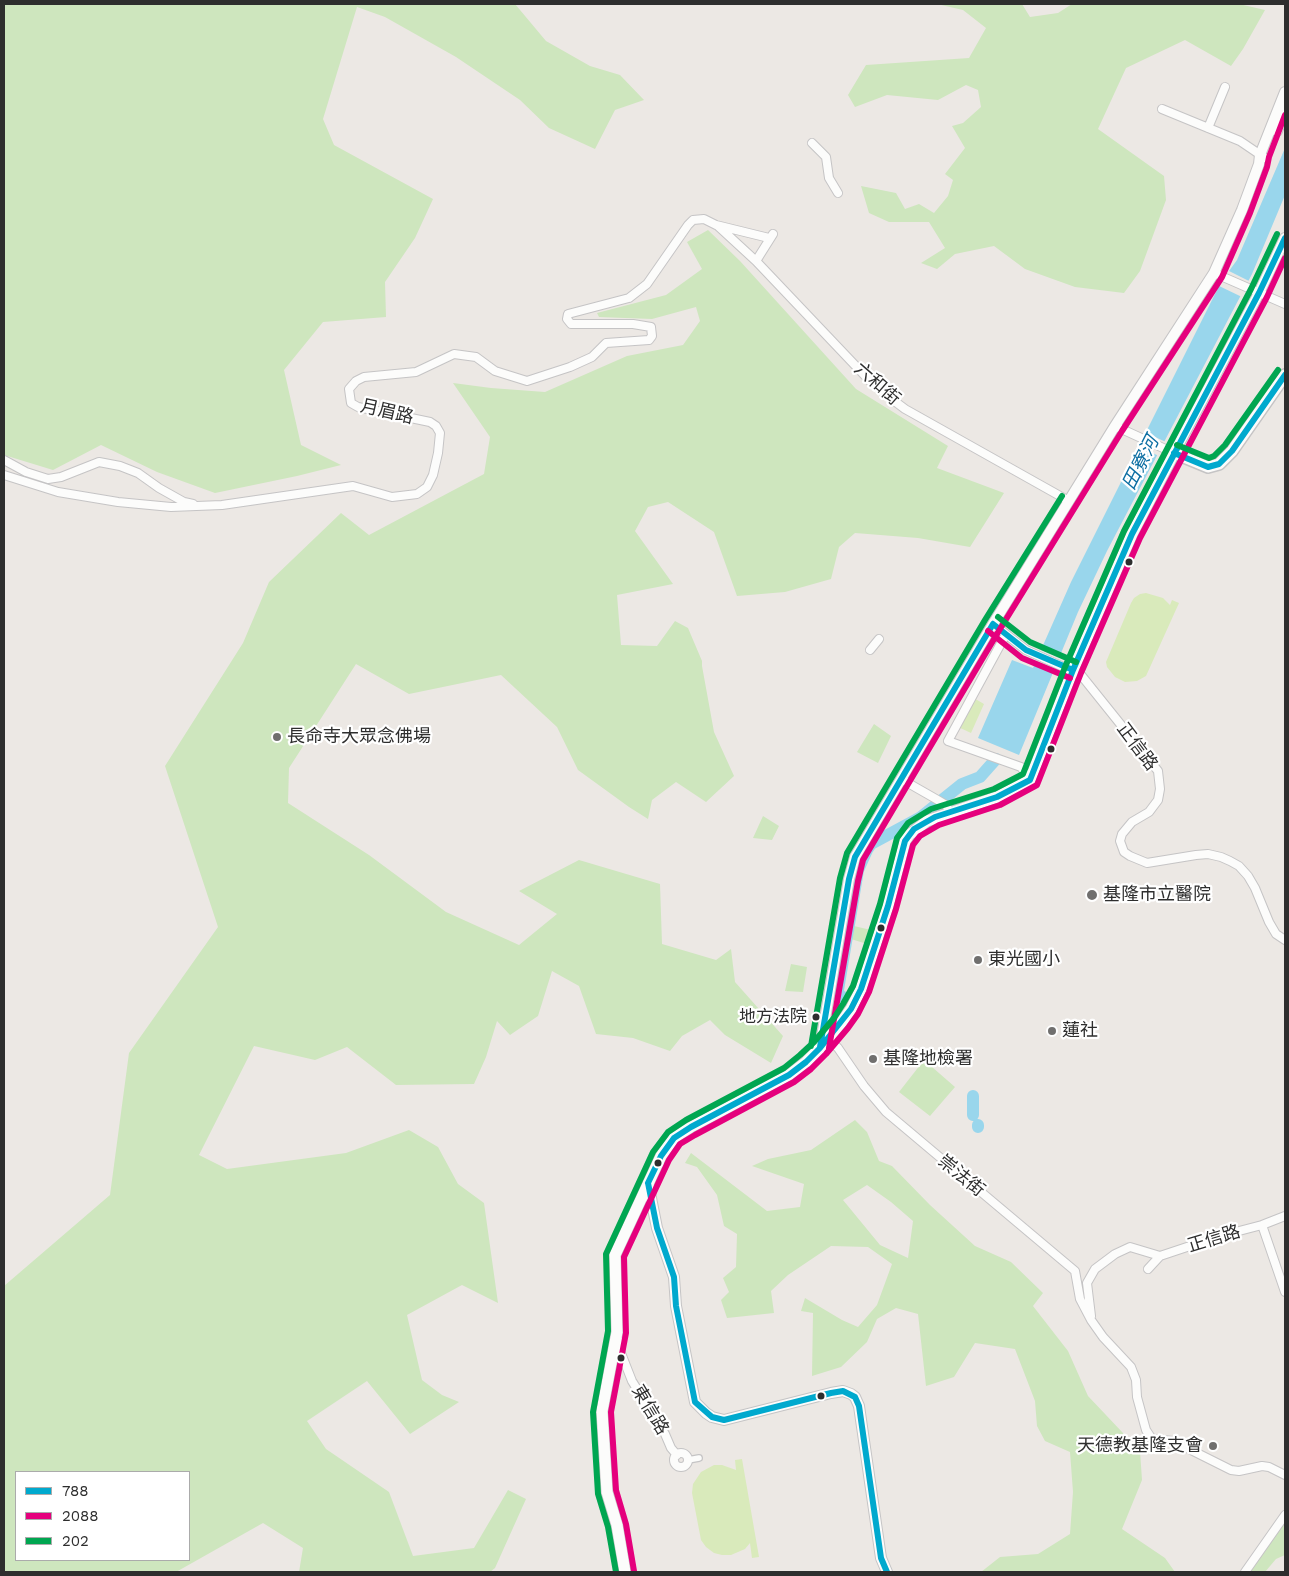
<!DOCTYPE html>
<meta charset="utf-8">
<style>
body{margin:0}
#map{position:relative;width:1289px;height:1576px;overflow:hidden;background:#ece8e4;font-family:"Work Sans",sans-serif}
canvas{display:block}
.frame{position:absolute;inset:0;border:5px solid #2e2e2e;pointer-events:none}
.legend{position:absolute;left:15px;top:1471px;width:175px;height:90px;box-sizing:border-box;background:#fff;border:1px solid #ababab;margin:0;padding:6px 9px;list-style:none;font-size:15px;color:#2e2e2e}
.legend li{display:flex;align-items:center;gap:10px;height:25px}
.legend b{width:25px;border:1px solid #ababab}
</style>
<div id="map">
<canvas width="1289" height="1576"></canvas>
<div class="frame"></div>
<ul class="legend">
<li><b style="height:6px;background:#00a9ce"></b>788</li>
<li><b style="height:6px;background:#e5007d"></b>2088</li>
<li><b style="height:6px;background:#00a651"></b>202</li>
</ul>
</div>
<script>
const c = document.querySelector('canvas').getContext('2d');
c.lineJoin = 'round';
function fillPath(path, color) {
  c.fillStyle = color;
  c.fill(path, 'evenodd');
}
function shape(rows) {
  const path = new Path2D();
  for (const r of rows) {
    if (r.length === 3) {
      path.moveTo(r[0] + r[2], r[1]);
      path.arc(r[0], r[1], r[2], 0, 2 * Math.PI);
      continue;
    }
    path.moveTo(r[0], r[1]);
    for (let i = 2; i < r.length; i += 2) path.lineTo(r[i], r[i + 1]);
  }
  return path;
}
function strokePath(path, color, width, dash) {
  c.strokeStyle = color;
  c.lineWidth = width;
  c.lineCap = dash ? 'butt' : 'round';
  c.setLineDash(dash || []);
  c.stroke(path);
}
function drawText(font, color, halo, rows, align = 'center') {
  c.font = font + ' "Work Sans","Noto Sans TC",sans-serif';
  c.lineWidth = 4.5;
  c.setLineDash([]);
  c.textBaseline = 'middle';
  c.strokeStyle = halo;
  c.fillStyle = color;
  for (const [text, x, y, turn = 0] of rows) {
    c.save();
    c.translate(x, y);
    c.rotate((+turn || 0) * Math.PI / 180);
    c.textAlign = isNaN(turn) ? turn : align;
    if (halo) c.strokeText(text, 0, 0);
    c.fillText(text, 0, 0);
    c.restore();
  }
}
fillPath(shape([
 [4,4,515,4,546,41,590,66,620,75,644,100,615,110,595,149,549,128,520,100,456,57,385,17,357,7,323,119,334,145,433,199,415,238,385,282,386,317,323,322,284,370,301,445,341,465,297,476,215,493,157,472,101,445,53,470,4,455],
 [937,4,1022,4,1030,17,1058,13,1072,4,1239,4,1265,10,1243,49,1231,66,1185,40,1126,68,1098,129,1164,176,1166,200,1140,271,1124,293,1075,287,1025,269,994,246,955,254,937,269,921,263,945,248,929,222,889,222,869,213,861,186,896,193,905,209,919,204,934,213,948,196,953,180,945,174,965,148,952,126,963,123,981,107,978,90,966,85,938,100,887,95,855,107,848,95,866,65,969,58,986,28,963,10],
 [708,230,740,261,856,389,948,446,937,468,1004,493,970,547,918,538,855,533,839,547,831,579,785,592,737,596,714,532,668,502,648,507,635,531,673,584,617,595,621,645,657,646,675,621,688,628,702,661,702,666,714,732,734,776,706,802,676,782,652,800,648,819,629,807,578,770,557,727,501,675,409,694,356,664,289,768,288,803,369,855,446,912,519,945,557,914,519,891,579,860,660,884,662,944,716,960,731,949,735,982,783,1036,771,1063,725,1035,710,1020,682,1036,670,1051,633,1038,596,1034,579,986,552,971,538,1016,510,1035,497,1021,486,1057,474,1084,396,1085,347,1047,315,1060,254,1046,199,1155,227,1169,346,1153,409,1130,438,1147,458,1184,484,1203,498,1303,462,1285,407,1315,422,1380,442,1395,459,1402,410,1434,367,1381,307,1421,326,1449,389,1492,413,1556,474,1548,508,1490,526,1499,495,1568,490,1572,299,1572,303,1548,263,1523,176,1572,4,1572,4,1286,110,1195,129,1053,218,927,165,766,243,643,269,582,341,513,369,535,484,474,490,437,453,383,491,388,545,392,627,356,683,345,700,321,696,307,652,319,599,317,597,313,666,295,702,269,687,242],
 [189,1472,189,1560,16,1560,16,1472],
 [874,724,891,736,878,763,857,752],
 [763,816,779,826,772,840,753,838],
 [854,926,871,930,867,944,851,939],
 [791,964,807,967,803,992,785,991],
 [924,1060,955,1087,930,1116,899,1092],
 [855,1120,867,1132,879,1161,892,1166,930,1205,975,1246,1011,1262,1043,1293,1033,1306,1068,1351,1088,1396,1140,1451,1142,1480,1122,1529,1165,1558,1175,1572,981,1572,1000,1557,1038,1554,1070,1534,1073,1492,1070,1452,1045,1441,1037,1426,1035,1401,1015,1349,975,1343,954,1377,926,1386,918,1314,896,1308,877,1319,867,1342,841,1367,812,1376,813,1313,801,1311,805,1298,842,1320,858,1327,877,1305,892,1264,868,1247,831,1246,788,1275,771,1291,774,1313,727,1318,721,1300,729,1292,723,1278,736,1267,737,1234,724,1226,717,1195,697,1167,685,1163,691,1153,767,1211,800,1207,804,1184,752,1166,768,1159,811,1150],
 [867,1185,891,1202,913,1221,908,1258,880,1245,843,1200],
 [1285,1521,1285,1555,1276,1559,1265,1572,1249,1572]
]), '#cee6be');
fillPath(shape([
 [1146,593,1163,598,1170,605,1172,600,1179,603,1146,676,1137,681,1125,682,1115,677,1107,667,1106,662,1131,603,1134,598,1140,594],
 [972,697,984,704,971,733,956,726],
 [742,1459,759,1557,752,1558,750,1543,745,1549,731,1555,722,1555,714,1553,706,1547,701,1540,692,1493,693,1484,701,1472,714,1465,722,1465,736,1470,735,1460]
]), '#d9eabb');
fillPath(shape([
 [1285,148,1285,195,1252,274,1107,551,1078,612,1019,755,978,738,1012,660,1033,668,1071,582,1221,282,1237,260]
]), '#99d6ec');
fillPath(shape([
 [1227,270,1251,282,1242,297,1217,285],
 [1144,432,1166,442,1159,456,1137,446],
 [1039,649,1062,659,1057,672,1033,662]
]), '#ece8e4');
strokePath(shape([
 [849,1000,839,995,838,990,858,870,867,850,871,844,921,817,962,784,980,777,996,759],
 [973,1096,973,1115],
 [978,1125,978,1127]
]), '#99d6ec', 12);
const pedestrian = shape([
 [688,1460,699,1458]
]);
const minor = shape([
 [1162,109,1240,141,1265,158],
 [1208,128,1225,87],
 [812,143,826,157,829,178,838,193],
 [718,226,756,261,870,381,889,397,905,409,1069,501],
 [756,261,773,234],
 [1214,273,1285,304],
 [1115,426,1174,453],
 [4,460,26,472,48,479,61,477,99,462,120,466,138,473,159,488,184,502,193,504],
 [4,475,58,492,118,502,171,507,222,505,353,486,392,497,417,494,427,487,433,475,438,453,440,433,436,426,430,422,358,407,351,403,349,389,356,381,364,377,416,372,454,354,476,357,495,371,527,381,570,367,592,357,606,343,649,340,652,336,651,327,633,324,571,324,567,319,568,314,629,298,647,284,688,225,693,220,704,219,716,225,769,238],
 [993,624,1026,650,1081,675,1158,771,1160,789,1158,800,1149,812,1132,822,1122,834,1120,841,1124,852,1130,856,1147,863,1196,855,1208,854,1221,857,1230,861,1239,866,1248,876,1255,888,1269,922,1276,934,1285,940],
 [1006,634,948,741,1021,767,1030,780],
 [870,650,879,639],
 [901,779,936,799,946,805,950,812],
 [825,1036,838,1048,864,1086,886,1112,1075,1271,1080,1299,1091,1320,1103,1337,1131,1367,1136,1380,1137,1397,1146,1430,1152,1439,1173,1441,1231,1470,1239,1471,1262,1466,1269,1467,1285,1475],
 [1262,1225,1285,1292],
 [1148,1269,1160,1256,1220,1236,1262,1225,1285,1216],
 [1091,1316,1087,1283,1095,1269,1115,1254,1130,1247,1160,1256],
 [618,1340,619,1348,632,1381,665,1434,671,1448,677,1455],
 [681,1460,7],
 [1245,1572,1285,1515]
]);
const tertiary = shape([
 [1277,131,1285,111],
 [1174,453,1259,293,1285,238],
 [820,1048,849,879,855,857,993,624,1115,426,1214,273,1242,210,1259,164,1260,155,1285,92],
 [648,1183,657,1228,674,1277,676,1306,695,1402,706,1413,712,1417,724,1420,831,1393,843,1391,851,1394,855,1397,859,1406,881,1558,887,1572]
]);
const secondary = shape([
 [625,1572,617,1525,607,1492,602,1411,617,1332,615,1255,661,1156,674,1138,691,1127,789,1075,806,1062,820,1048,841,1023,851,1009,861,989,888,906,905,841,909,835,927,821,997,797,1030,780,1073,670,1132,534,1174,453,1208,467,1219,464,1232,451,1285,375]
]);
strokePath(pedestrian, '#c5c4c5', 8);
strokePath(minor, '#c5c4c5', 10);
strokePath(tertiary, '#c5c4c5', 12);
strokePath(secondary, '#c5c4c5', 14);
strokePath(pedestrian, '#fcfcfb', 5.5);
strokePath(minor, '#fcfcfb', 8);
strokePath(tertiary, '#fcfcfb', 10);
strokePath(secondary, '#fcfcfb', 11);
strokePath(shape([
 [1174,453,1208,467,1219,464,1232,451,1285,375],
 [993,624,1026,650,1073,670],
 [820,1047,849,879,855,857,993,624],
 [648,1183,661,1156,674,1138,691,1127,789,1075,806,1062,820,1048,851,1009,861,989,888,906,905,841,914,829,935,817,997,797,1030,780,1073,670,1132,534,1259,293,1285,238],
 [648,1183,657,1228,674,1277,676,1306,695,1402,712,1417,724,1420,831,1393,843,1391,855,1397,859,1406,881,1558,887,1572]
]), '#00a9ce', 6);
strokePath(shape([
 [988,631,1022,658,1070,678],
 [829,1048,858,881,863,860,1000,629,1122,431,1222,277,1250,213,1267,167,1269,157,1285,115],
 [634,1571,626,1524,616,1490,611,1412,626,1333,624,1257,669,1160,680,1144,695,1135,794,1082,811,1069,826,1054,848,1028,858,1014,869,992,896,909,913,845,920,836,939,825,1000,805,1037,785,1081,673,1140,538,1267,297,1285,258]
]), '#e5007d', 6);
strokePath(shape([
 [1177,445,1209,458,1214,456,1225,445,1278,370],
 [998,617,1030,642,1076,662],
 [811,1046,840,878,847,853,985,620,1062,496],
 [616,1572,608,1527,598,1494,593,1412,608,1331,606,1254,653,1152,668,1132,686,1120,784,1068,800,1055,814,1042,834,1018,843,1004,853,986,880,904,897,838,908,823,931,809,994,789,1023,774,1065,667,1124,531,1251,289,1277,234]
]), '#00a651', 6);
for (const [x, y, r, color] of [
 [1129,562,4.5,"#2e2e2e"],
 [277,737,5,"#706f6e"],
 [1051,749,4.5,"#2e2e2e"],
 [1092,895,6,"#706f6e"],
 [881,928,4.5,"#2e2e2e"],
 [978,960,5,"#706f6e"],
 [816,1017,4.5,"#2e2e2e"],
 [1052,1031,5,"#706f6e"],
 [873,1059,5,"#706f6e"],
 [658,1163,4.5,"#2e2e2e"],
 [621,1358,4.5,"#2e2e2e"],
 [821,1396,4.5,"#2e2e2e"],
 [1213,1446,5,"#706f6e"]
]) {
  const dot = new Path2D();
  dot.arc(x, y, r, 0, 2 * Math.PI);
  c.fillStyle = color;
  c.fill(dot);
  strokePath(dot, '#fff', 2);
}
drawText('17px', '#2e2e2e', '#fff', [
 ["地方法院",807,1017]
], 'right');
drawText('18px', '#2e2e2e', '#fff', [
 ["六和街",877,384,41],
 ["月眉路",387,412,13],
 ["正信路",1137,747,53],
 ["崇法街",961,1176,39],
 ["正信路",1214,1239,-17],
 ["東信路",650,1410,59]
]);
drawText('18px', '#2e2e2e', '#fff', [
 ["長命寺大眾念佛場",287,737],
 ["基隆市立醫院",1103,895],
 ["東光國小",988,960],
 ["蓮社",1062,1031],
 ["基隆地檢署",883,1059],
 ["天德教基隆支會",1203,1446,"right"]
], 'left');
drawText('italic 19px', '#0d6fa3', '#fff', [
 ["田寮河",1141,463,-63]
]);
</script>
